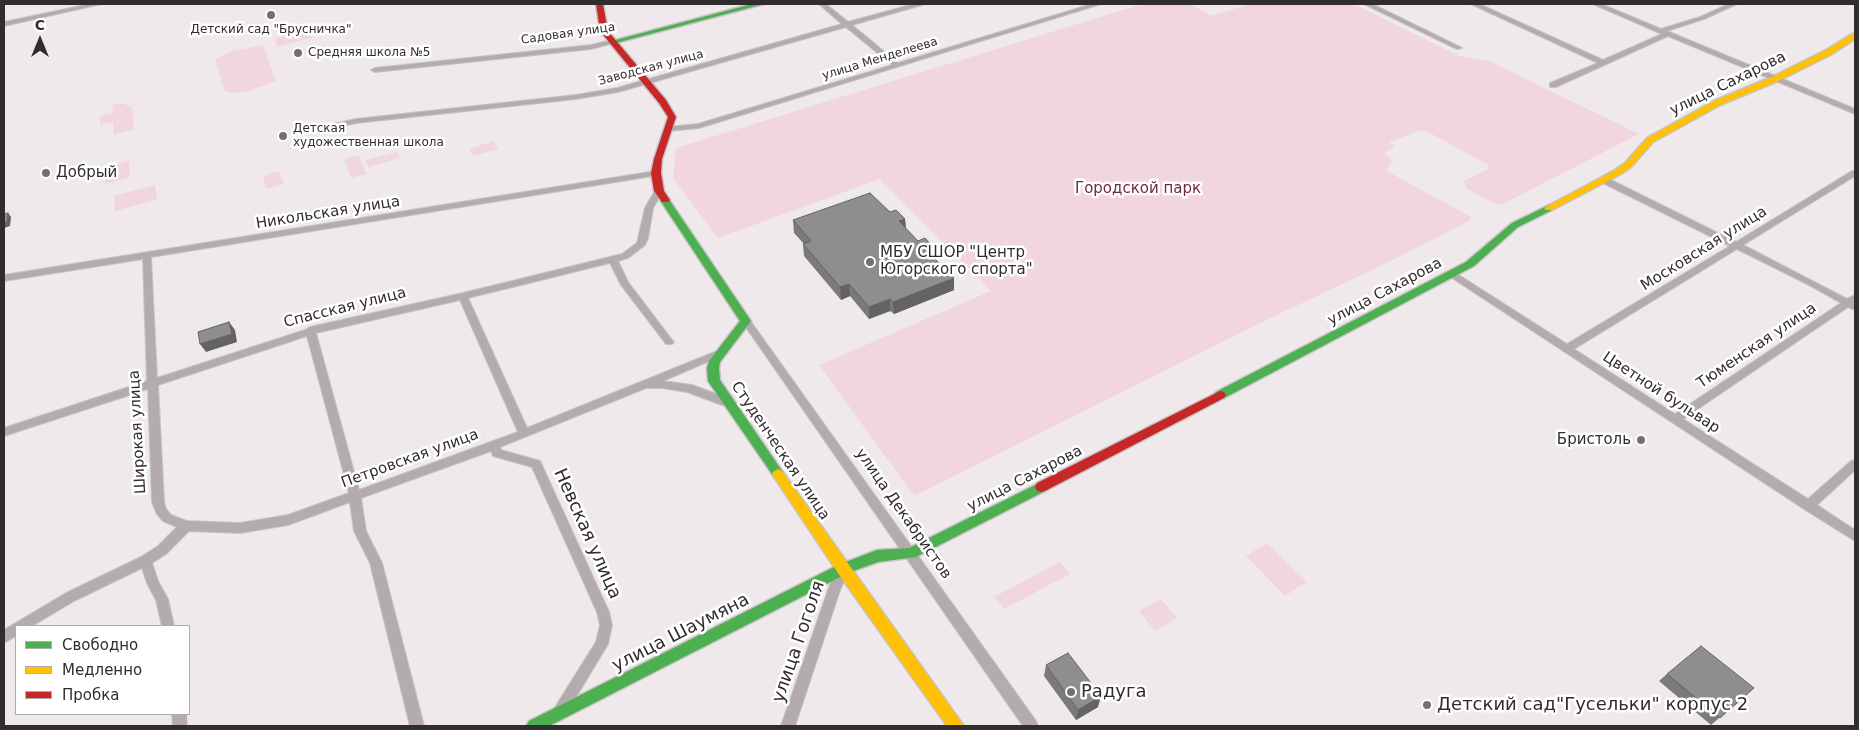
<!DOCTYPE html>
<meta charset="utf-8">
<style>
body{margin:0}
#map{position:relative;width:1859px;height:730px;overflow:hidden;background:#efe9eb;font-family:"DejaVu Sans",sans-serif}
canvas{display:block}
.frame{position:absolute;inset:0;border:5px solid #312d2e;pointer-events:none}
.legend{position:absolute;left:15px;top:625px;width:175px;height:90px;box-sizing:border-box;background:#fff;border:1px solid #adabab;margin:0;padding:6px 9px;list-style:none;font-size:15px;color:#312d2e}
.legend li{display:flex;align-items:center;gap:10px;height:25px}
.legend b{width:25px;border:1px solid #adabab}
.north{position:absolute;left:15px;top:15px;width:50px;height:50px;-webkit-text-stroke:4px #fff;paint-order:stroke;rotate:0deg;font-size:14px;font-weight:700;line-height:20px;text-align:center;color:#312d2e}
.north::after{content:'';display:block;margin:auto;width:18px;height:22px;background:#312d2e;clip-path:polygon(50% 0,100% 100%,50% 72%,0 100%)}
</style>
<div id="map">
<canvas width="1859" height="730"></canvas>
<div class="frame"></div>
<ul class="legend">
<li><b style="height:6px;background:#4caf50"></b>Свободно</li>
<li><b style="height:6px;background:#ffc107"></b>Медленно</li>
<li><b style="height:6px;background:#c62828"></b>Пробка</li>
</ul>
<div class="north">С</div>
</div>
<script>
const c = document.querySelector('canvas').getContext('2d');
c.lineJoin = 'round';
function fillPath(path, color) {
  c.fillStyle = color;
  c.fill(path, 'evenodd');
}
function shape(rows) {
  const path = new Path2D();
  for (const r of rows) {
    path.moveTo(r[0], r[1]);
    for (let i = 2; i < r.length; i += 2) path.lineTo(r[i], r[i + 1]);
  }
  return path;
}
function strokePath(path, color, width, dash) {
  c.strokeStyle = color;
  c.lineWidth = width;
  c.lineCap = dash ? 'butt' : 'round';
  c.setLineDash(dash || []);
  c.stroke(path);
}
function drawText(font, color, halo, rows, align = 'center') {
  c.font = font + ' "DejaVu Sans",sans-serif';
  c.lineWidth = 5;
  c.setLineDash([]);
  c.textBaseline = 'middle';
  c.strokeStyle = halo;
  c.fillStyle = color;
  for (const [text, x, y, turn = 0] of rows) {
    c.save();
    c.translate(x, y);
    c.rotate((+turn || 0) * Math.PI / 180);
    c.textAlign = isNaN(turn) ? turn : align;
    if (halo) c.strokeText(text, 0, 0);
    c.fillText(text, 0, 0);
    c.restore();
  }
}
fillPath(shape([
 [1142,4,1190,4,1212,16,1249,4,1354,4,1459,56,1489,61,1639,134,1501,205,1495,204,1466,188,1464,181,1488,169,1487,164,1426,131,1419,131,1389,142,1395,146,1385,154,1392,160,1387,171,1471,217,1469,221,1391,261,1262,322,914,496,819,365,991,291,880,179,718,238,673,178,676,148],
 [309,31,312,38,277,47,274,39],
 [263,45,276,81,248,91,233,93,225,91,215,61,216,59,232,51],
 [123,103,132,108,134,129,114,135,113,122,100,125,100,116,113,113,112,105],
 [493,141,498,149,473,156,469,149],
 [397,152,400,158,368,167,365,160],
 [359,155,366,174,351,178,344,159],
 [129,161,130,177,106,184,104,167],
 [274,172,280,173,284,184,266,189,263,177],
 [155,185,157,200,115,211,114,196],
 [1267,543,1307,582,1285,596,1246,556],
 [1060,562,1070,574,1004,609,994,597],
 [1161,599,1177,618,1155,631,1139,611]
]), '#f2d6df');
const street = shape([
 [90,4,101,4,4,26,4,22,90,4],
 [819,4,826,4,848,22,914,4,923,4,922,5,852,25,898,63,1092,4,1101,4,699,128,668,131,664,129,668,127,698,124,892,65,846,27,618,92,576,99,356,123,322,131,318,129,319,127,356,119,576,95,617,88,842,24,819,4],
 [1364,4,1372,4,1462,48,1457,49,1364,4],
 [1471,4,1479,4,1603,60,1662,34,1593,4,1601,4,1661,29,1700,17,1729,4,1737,4,1704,19,1667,31,1855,109,1855,114,1668,36,1556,87,1550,87,1550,83,1598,63,1471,4],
 [612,40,614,41,614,43,591,49,375,72,371,70,375,68,591,45,612,40],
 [656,171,659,171,659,175,151,257,157,378,305,330,310,327,463,293,622,254,637,243,645,208,656,189,662,189,663,191,653,208,648,238,645,245,628,258,618,261,628,282,672,340,674,342,672,344,666,344,621,285,610,263,468,298,527,428,717,351,720,350,725,353,723,355,663,381,692,385,733,400,734,403,733,406,725,406,687,392,662,388,646,388,500,447,501,450,540,461,609,612,612,625,608,644,564,717,559,718,554,717,552,712,596,642,600,625,597,612,532,467,493,456,491,451,361,498,366,531,382,563,424,726,410,726,370,563,354,531,350,502,288,525,240,533,189,531,166,554,152,563,158,581,168,599,174,626,162,626,156,600,147,583,142,568,74,601,32,626,16,626,16,636,4,643,4,630,66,593,141,557,158,546,177,527,163,521,157,514,152,502,148,389,4,436,4,428,147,381,143,259,4,281,4,275,656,171],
 [460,300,518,432,359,490,316,333,460,300],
 [307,336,349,493,288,515,240,523,187,521,171,515,166,509,164,502,158,385,307,336],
 [1852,171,1855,171,1855,176,1743,245,1847,299,1855,295,1855,310,1848,307,1683,419,1808,499,1851,461,1855,460,1855,470,1817,505,1855,530,1855,541,1804,509,1446,274,1451,271,1454,272,1567,344,1730,246,1601,182,1601,178,1607,178,1736,242,1852,171],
 [1737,249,1809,285,1841,303,1675,414,1574,349,1737,249],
 [746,318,749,319,1036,721,1038,726,1023,726,743,323,741,321,743,319,746,318],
 [843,564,847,565,849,569,840,590,795,726,781,726,828,590,839,565,843,564],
 [172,714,186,714,187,726,173,726,172,714]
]);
const fast = shape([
 [752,4,764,4,612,44,608,42,752,4],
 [665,197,668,198,751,321,720,362,719,368,720,380,782,471,784,474,782,477,778,479,774,477,708,381,707,368,709,361,740,321,660,200,665,197],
 [1549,205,1552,206,1552,210,1518,227,1474,266,1224,398,1216,398,1214,395,1216,392,1466,262,1512,223,1549,205],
 [1041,482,1045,483,1047,487,1045,491,916,557,878,562,848,573,549,726,526,726,529,721,838,565,877,550,909,548,1041,482]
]);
const slow = shape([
 [1852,34,1855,34,1855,39,1832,54,1778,81,1720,105,1653,142,1631,167,1621,174,1552,210,1546,210,1544,208,1615,170,1625,163,1647,138,1714,101,1772,77,1826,50,1852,34],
 [778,469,782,471,964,726,947,726,838,573,772,474,774,471,778,469]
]);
const jam = shape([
 [596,4,603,4,608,31,666,100,676,117,662,159,661,173,664,191,670,200,668,202,662,202,654,191,651,173,654,159,668,117,659,103,600,31,596,4],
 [1220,391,1224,392,1226,395,1224,398,1045,491,1041,492,1037,491,1035,487,1037,483,1220,391]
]);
strokePath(street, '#c8c4c5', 2);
strokePath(fast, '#c8c4c5', 3);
strokePath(slow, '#c8c4c5', 3);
strokePath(jam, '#c8c4c5', 3);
fillPath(street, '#b4abae');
fillPath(fast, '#4caf50');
fillPath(slow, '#ffc107');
fillPath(jam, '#c62828');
fillPath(shape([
 [890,212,905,219,906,229,918,241,934,248,934,258,954,290,894,314,890,311,869,319,850,296,841,300,804,256,803,244,804,244,794,233,793,220],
 [1046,665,1098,707,1076,720,1044,676],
 [1667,674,1754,688,1711,725,1659,681]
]), '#7b7a7b');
fillPath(shape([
 [8,213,11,217,10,226,4,228,4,223],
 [905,219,906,231,899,221],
 [934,248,934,260,927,251],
 [954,278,954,290,894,314,893,302],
 [849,284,850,296,841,300,840,287],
 [890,299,890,311,869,319,869,307],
 [229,322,235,330,237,342,206,352,200,344],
 [1101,696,1098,707,1076,720,1078,710]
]), '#646364');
const building = shape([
 [870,193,890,212,896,210,905,219,899,221,918,241,925,238,934,248,927,251,954,278,893,302,890,299,869,307,849,284,840,287,803,244,811,241,793,220,870,193],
 [8,213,7,222,4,223,4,214,8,213],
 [229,322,232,334,200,344,198,332,229,322],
 [1701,646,1754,688,1720,718,1667,674,1701,646],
 [1068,653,1101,696,1078,710,1046,665,1068,653]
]);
fillPath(building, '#8f8e8f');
strokePath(building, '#646364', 1);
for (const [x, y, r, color] of [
 [271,15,5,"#746f70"],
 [298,53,5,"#746f70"],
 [283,136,5,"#746f70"],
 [46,173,5,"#746f70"],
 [870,262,5,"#746f70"],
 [1641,440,5,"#746f70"],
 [1071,692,5,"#746f70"],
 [1427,705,5,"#746f70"]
]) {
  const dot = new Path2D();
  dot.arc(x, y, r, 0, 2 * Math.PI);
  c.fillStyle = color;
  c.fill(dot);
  strokePath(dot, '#fff', 2);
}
drawText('12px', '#312d2e', '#fff', [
 ["Детский сад \"Брусничка\"",271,30,"center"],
 ["Средняя школа №5",308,53],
 ["Детская",293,129],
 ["художественная школа",293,143]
], 'left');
drawText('12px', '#312d2e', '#fff', [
 ["Садовая улица",568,34,-8],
 ["улица Менделеева",880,59,-17],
 ["Заводская улица",651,68,-15]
]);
drawText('15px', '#312d2e', '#fff', [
 ["улица Сахарова",1728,84,-26],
 ["Никольская улица",328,213,-9],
 ["Московская улица",1704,249,-32],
 ["улица Сахарова",1385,292,-28],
 ["Спасская улица",345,308,-14],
 ["Тюменская улица",1757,346,-34],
 ["Цветной бульвар",1661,393,33],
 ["Широкая улица",138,432,-93],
 ["Студенческая улица",780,451,56],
 ["Петровская улица",410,459,-20],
 ["улица Сахарова",1025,479,-27],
 ["улица Декабристов",903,514,55]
]);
drawText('15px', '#312d2e', '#fff', [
 ["Добрый",56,173],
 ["МБУ СШОР \"Центр",880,253],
 ["Югорского спорта\"",880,270],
 ["Бристоль",1631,440,"right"]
], 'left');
drawText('15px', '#722648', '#fff', [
 ["Городской парк",1138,189]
]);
drawText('18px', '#312d2e', '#fff', [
 ["Невская улица",587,534,66],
 ["улица Шаумяна",681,633,-27],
 ["улица Гоголя",799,642,-71]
]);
drawText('18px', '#312d2e', '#fff', [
 ["Радуга",1081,692],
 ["Детский сад\"Гусельки\" корпус 2",1437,705]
], 'left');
</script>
